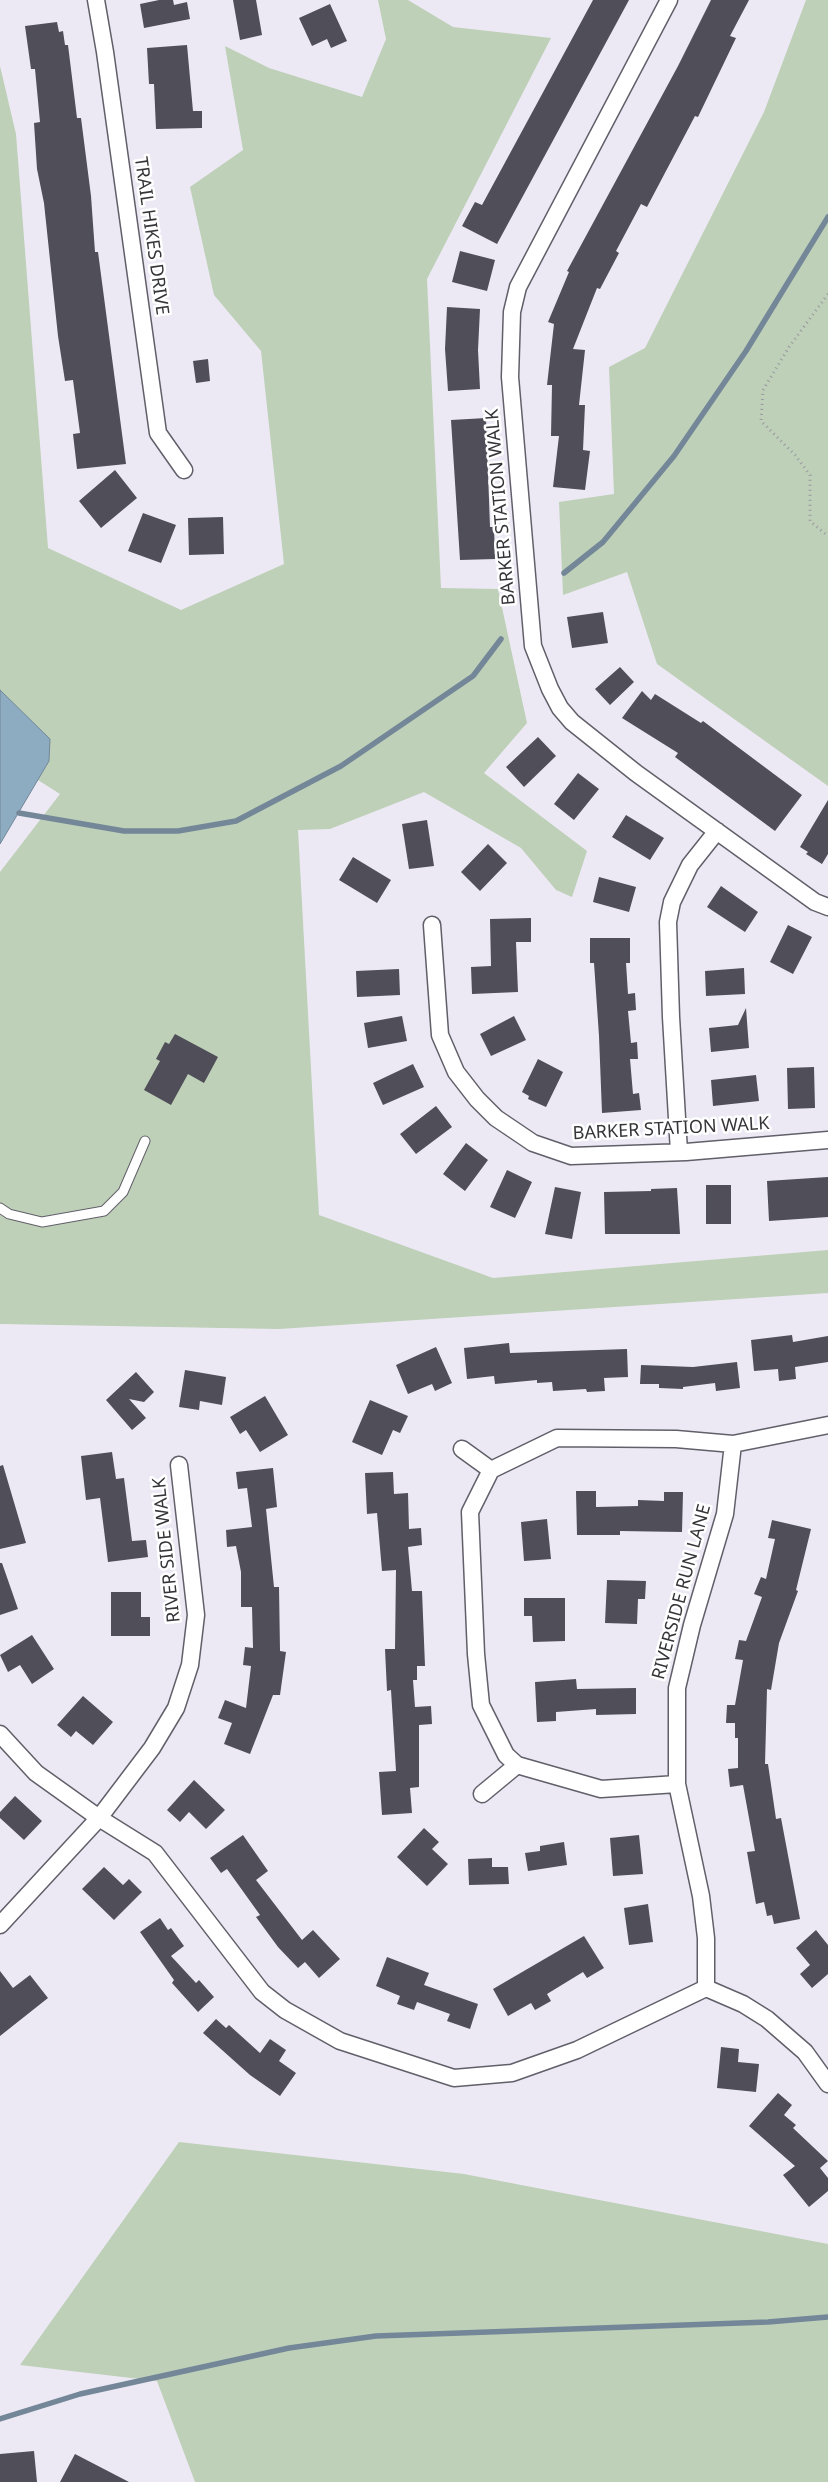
<!DOCTYPE html>
<style>
body{margin:0}
canvas{display:block;background:#ece9f4}
</style>
<canvas width="828" height="2482"></canvas>
<script>
const c = document.querySelector('canvas').getContext('2d');
c.lineJoin = 'round';
function fillPath(path, color) {
  c.fillStyle = color;
  c.fill(path, 'evenodd');
}
function shape(rows) {
  const path = new Path2D();
  for (const r of rows) {
    path.moveTo(r[0], r[1]);
    for (let i = 2; i < r.length; i += 2) path.lineTo(r[i], r[i + 1]);
  }
  return path;
}
function strokePath(path, color, width, dash) {
  c.strokeStyle = color;
  c.lineWidth = width;
  c.lineCap = dash ? 'butt' : 'round';
  c.setLineDash(dash || []);
  c.stroke(path);
}
function drawText(font, color, halo, rows, align = 'center') {
  c.font = font + ' "Noto Sans",sans-serif';
  c.lineWidth = 5;
  c.setLineDash([]);
  c.textBaseline = 'middle';
  c.strokeStyle = halo;
  c.fillStyle = color;
  for (const [text, x, y, turn = 0] of rows) {
    c.save();
    c.translate(x, y);
    c.rotate((+turn || 0) * Math.PI / 180);
    c.textAlign = isNaN(turn) ? turn : align;
    if (halo) c.strokeText(text, 0, 0);
    c.fillText(text, 0, 0);
    c.restore();
  }
}
fillPath(shape([
 [378,0,408,0,453,27,551,38,427,279,441,588,498,589,527,723,484,773,587,851,572,897,556,890,521,848,424,792,330,829,298,830,319,1215,493,1278,828,1250,828,1293,279,1329,0,1324,0,872,60,794,0,756,0,66,16,134,48,548,181,610,284,564,261,351,214,295,190,187,243,150,225,46,269,68,362,97,386,39],
 [806,0,828,0,828,786,657,664,627,572,563,595,559,502,614,494,609,367,645,348,764,112],
 [179,2142,464,2174,828,2244,828,2482,195,2482,157,2381,20,2365]
]), '#bed0b8');
const water = shape([
 [0,690,50,739,49,761,0,844,0,690]
]);
fillPath(water, '#8dabc1');
strokePath(water, '#738798', 1);
strokePath(shape([
 [564,573,603,542,674,456,746,351,828,217],
 [19,813,124,831,178,831,236,821,341,766,473,676,501,639],
 [0,2419,80,2394,289,2348,376,2336,768,2322,828,2317]
]), '#738798', 5.5);
fillPath(shape([
 [159,0,173,0,174,5,187,2,190,19,144,28,140,4],
 [233,0,256,0,262,35,240,40],
 [593,0,629,0,497,244,462,226,475,202,482,205],
 [711,0,749,0,730,36,736,38,698,117,695,116,647,207,641,204,616,251,619,253,600,289,597,288,573,349,585,350,579,405,585,405,583,450,590,451,585,490,553,487,559,436,551,436,552,385,547,385,554,324,548,322,569,272,567,271,678,66],
 [330,4,347,41,331,48,327,39,312,46,299,18],
 [57,22,59,32,63,31,65,45,68,45,77,118,81,118,91,196,95,252,98,252,126,464,77,469,73,434,80,433,73,380,65,381,58,336,44,203,37,169,34,123,40,122,35,69,31,69,25,26],
 [187,45,193,111,202,111,202,128,156,129,154,84,149,84,147,48],
 [460,251,495,260,487,291,452,282],
 [447,307,480,309,478,350,480,389,448,391,445,349],
 [208,359,210,381,196,383,193,361],
 [486,418,490,527,494,527,495,559,460,560,451,420],
 [115,470,137,498,101,528,79,501],
 [143,513,176,525,161,563,128,551],
 [223,517,224,554,189,555,188,518],
 [603,612,608,643,572,648,567,617],
 [620,667,634,682,610,705,595,689],
 [642,691,651,700,655,694,701,723,703,721,802,795,775,831,675,757,678,753,622,718],
 [538,737,556,756,524,787,506,767],
 [578,773,599,789,574,820,554,804],
 [828,800,828,854,822,864,806,854,808,852,800,847],
 [626,815,664,838,650,860,612,837],
 [427,820,434,866,409,869,402,824],
 [488,844,507,863,480,891,461,872],
 [353,857,391,880,377,903,339,880],
 [599,877,636,887,629,912,593,902],
 [721,886,758,912,745,932,707,907],
 [531,918,531,942,516,942,518,992,472,994,471,967,491,966,490,919],
 [788,925,812,937,793,974,770,962],
 [590,938,630,938,630,963,626,963,628,994,635,993,636,1010,628,1011,631,1043,637,1042,638,1059,630,1059,633,1094,639,1093,641,1110,602,1113,599,1036,594,963,590,963],
 [744,968,745,994,706,996,705,971],
 [399,969,400,995,357,997,356,971],
 [746,1008,749,1048,711,1052,709,1028,738,1025],
 [402,1016,407,1041,368,1048,364,1023],
 [514,1016,526,1040,491,1056,480,1034],
 [175,1034,218,1057,204,1083,188,1074,171,1105,144,1090,160,1061,156,1059,165,1042,169,1044],
 [538,1059,563,1072,546,1107,528,1099,529,1096,522,1092],
 [413,1064,424,1087,383,1105,373,1083],
 [814,1067,815,1108,788,1109,787,1068],
 [756,1075,759,1101,713,1106,711,1080],
 [436,1106,452,1127,416,1154,400,1134],
 [466,1143,488,1160,465,1191,443,1174],
 [507,1170,532,1182,515,1218,490,1207],
 [828,1177,828,1217,769,1221,767,1181],
 [706,1185,731,1185,731,1224,706,1224],
 [555,1187,581,1192,572,1239,545,1234],
 [677,1188,680,1234,605,1234,604,1192,651,1191,651,1189],
 [792,1335,793,1342,828,1336,828,1362,795,1367,796,1379,779,1381,778,1369,754,1371,751,1340],
 [509,1343,510,1353,627,1349,628,1377,604,1378,605,1391,587,1392,586,1389,553,1391,552,1382,537,1383,537,1380,495,1384,494,1376,467,1379,464,1348],
 [436,1347,452,1383,435,1391,432,1384,408,1394,396,1365],
 [737,1362,740,1388,716,1391,715,1383,683,1387,683,1389,659,1388,659,1384,640,1384,641,1365,693,1367],
 [185,1370,226,1377,222,1405,200,1401,199,1410,179,1407],
 [136,1372,154,1392,144,1402,129,1399,146,1418,132,1430,106,1400],
 [265,1396,288,1435,260,1452,246,1430,240,1434,230,1417],
 [370,1400,408,1416,400,1433,393,1430,382,1455,352,1442],
 [112,1452,116,1479,124,1478,132,1541,146,1540,148,1557,108,1562,100,1498,86,1500,81,1456],
 [3,1465,26,1543,0,1549,0,1466],
 [273,1468,277,1507,266,1509,274,1587,279,1587,280,1651,286,1652,280,1695,273,1695,250,1754,224,1744,232,1723,218,1718,225,1700,246,1708,251,1666,243,1665,245,1647,253,1648,252,1607,241,1607,241,1572,236,1546,227,1547,226,1530,252,1527,247,1488,238,1489,236,1472],
 [393,1472,394,1494,408,1493,409,1529,421,1528,422,1545,408,1547,412,1591,422,1591,425,1666,417,1666,417,1680,413,1680,415,1707,431,1706,432,1724,419,1725,419,1787,410,1788,412,1813,382,1815,379,1772,396,1771,391,1690,387,1691,385,1649,395,1649,396,1570,382,1571,377,1513,367,1514,365,1473],
 [576,1491,596,1491,596,1507,638,1506,638,1500,664,1501,664,1492,683,1492,682,1532,620,1531,620,1535,577,1535],
 [547,1519,551,1559,524,1561,521,1522],
 [772,1520,811,1529,796,1590,798,1591,779,1643,771,1690,767,1689,765,1764,768,1764,776,1819,781,1818,800,1919,774,1924,772,1915,767,1916,764,1902,756,1904,747,1852,755,1851,743,1785,730,1787,728,1769,738,1768,738,1738,735,1738,735,1723,726,1723,727,1705,735,1705,743,1660,735,1659,739,1640,746,1641,762,1597,754,1594,761,1577,766,1579,775,1539,768,1538],
 [0,1563,2,1563,18,1609,0,1615],
 [607,1580,646,1581,645,1599,638,1599,637,1624,605,1623],
 [111,1592,141,1592,141,1617,150,1617,150,1636,111,1636],
 [524,1598,565,1598,565,1641,533,1642,532,1616,524,1616],
 [32,1635,54,1669,32,1684,20,1665,8,1672,0,1655],
 [576,1679,577,1689,636,1688,636,1714,596,1715,596,1709,556,1712,556,1721,537,1722,535,1682],
 [83,1696,113,1722,93,1745,76,1731,71,1737,57,1725],
 [194,1780,225,1810,206,1829,189,1812,180,1822,167,1810],
 [15,1796,42,1821,24,1840,0,1818,0,1812],
 [424,1828,439,1842,432,1849,448,1864,427,1886,397,1857],
 [243,1835,268,1871,256,1880,302,1940,313,1930,340,1959,319,1978,305,1962,298,1968,278,1947,256,1917,260,1915,227,1869,221,1873,210,1858],
 [639,1835,643,1874,613,1876,610,1838],
 [564,1842,567,1865,528,1871,525,1853,540,1851,540,1846],
 [492,1858,492,1867,508,1867,509,1884,469,1885,468,1859],
 [104,1867,123,1885,129,1879,142,1892,114,1920,82,1889],
 [648,1904,653,1942,629,1945,624,1908],
 [160,1918,168,1930,171,1928,184,1946,171,1956,196,1983,199,1980,214,1997,198,2012,172,1983,174,1980,140,1932],
 [816,1930,828,1945,828,1974,812,1988,800,1974,810,1965,796,1948],
 [584,1936,604,1968,587,1978,583,1972,547,1994,551,2001,535,2010,531,2003,508,2016,493,1989],
 [387,1957,429,1973,424,1985,478,2004,470,2029,447,2021,450,2014,417,2002,414,2010,397,2004,400,1996,376,1986],
 [0,1971,13,1988,30,1975,48,1998,0,2036],
 [216,2019,226,2028,229,2025,260,2053,270,2039,286,2050,279,2061,296,2073,280,2096,250,2075,203,2033],
 [721,2047,739,2049,738,2062,759,2064,756,2092,717,2088],
 [778,2093,792,2105,784,2115,796,2125,793,2128,828,2161,820,2168,828,2178,828,2191,809,2207,783,2175,795,2166,749,2126],
 [34,2451,37,2482,0,2482,0,2454],
 [75,2454,129,2482,60,2482]
]), '#504e58');
const lane = shape([
 [0,1208,9,1214,42,1222,104,1211,123,1192,145,1141]
]);
const street = shape([
 [96,0,105,52,158,433,184,470],
 [669,0,518,287,512,312,510,377,533,646,550,689,560,708,572,722,636,773,772,871,815,902,828,907],
 [432,925,440,1035,456,1072,477,1099,496,1118,533,1143,571,1156,686,1152,828,1140],
 [679,1152,671,1017,668,922,672,902,690,865,717,831],
 [462,1449,491,1470],
 [0,1734,36,1773,99,1818,155,1853,262,1992,285,2010,340,2041,454,2078,512,2073,577,2050,706,1988],
 [677,1784,601,1789,517,1765,506,1755,481,1705,476,1654,470,1512,491,1470,557,1438,676,1439,733,1444,828,1425],
 [482,1794,517,1765],
 [0,1925,99,1818,152,1748,176,1708,190,1665,196,1615,179,1465],
 [706,1988,706,1938,701,1896,677,1784,677,1688,692,1625,725,1514,733,1444],
 [706,1988,743,2004,767,2019,805,2052,828,2084]
]);
strokePath(lane, '#615f69', 11);
strokePath(street, '#615f69', 19);
strokePath(shape([
 [828,294,789,347,763,390,761,421,795,455,810,475,810,521,828,536]
]), '#99979f', 3, [1, 4]);
strokePath(lane, '#fff', 9);
strokePath(street, '#fff', 16);
drawText('18px', '#353438', '#fff', [
 ["TRAIL HIKES DRIVE",151,236,82],
 ["BARKER STATION WALK",501,507,-95],
 ["BARKER STATION WALK",671,1129,-3],
 ["RIVER SIDE WALK",167,1550,-96],
 ["RIVERSIDE RUN LANE",682,1592,-75]
]);
</script>
